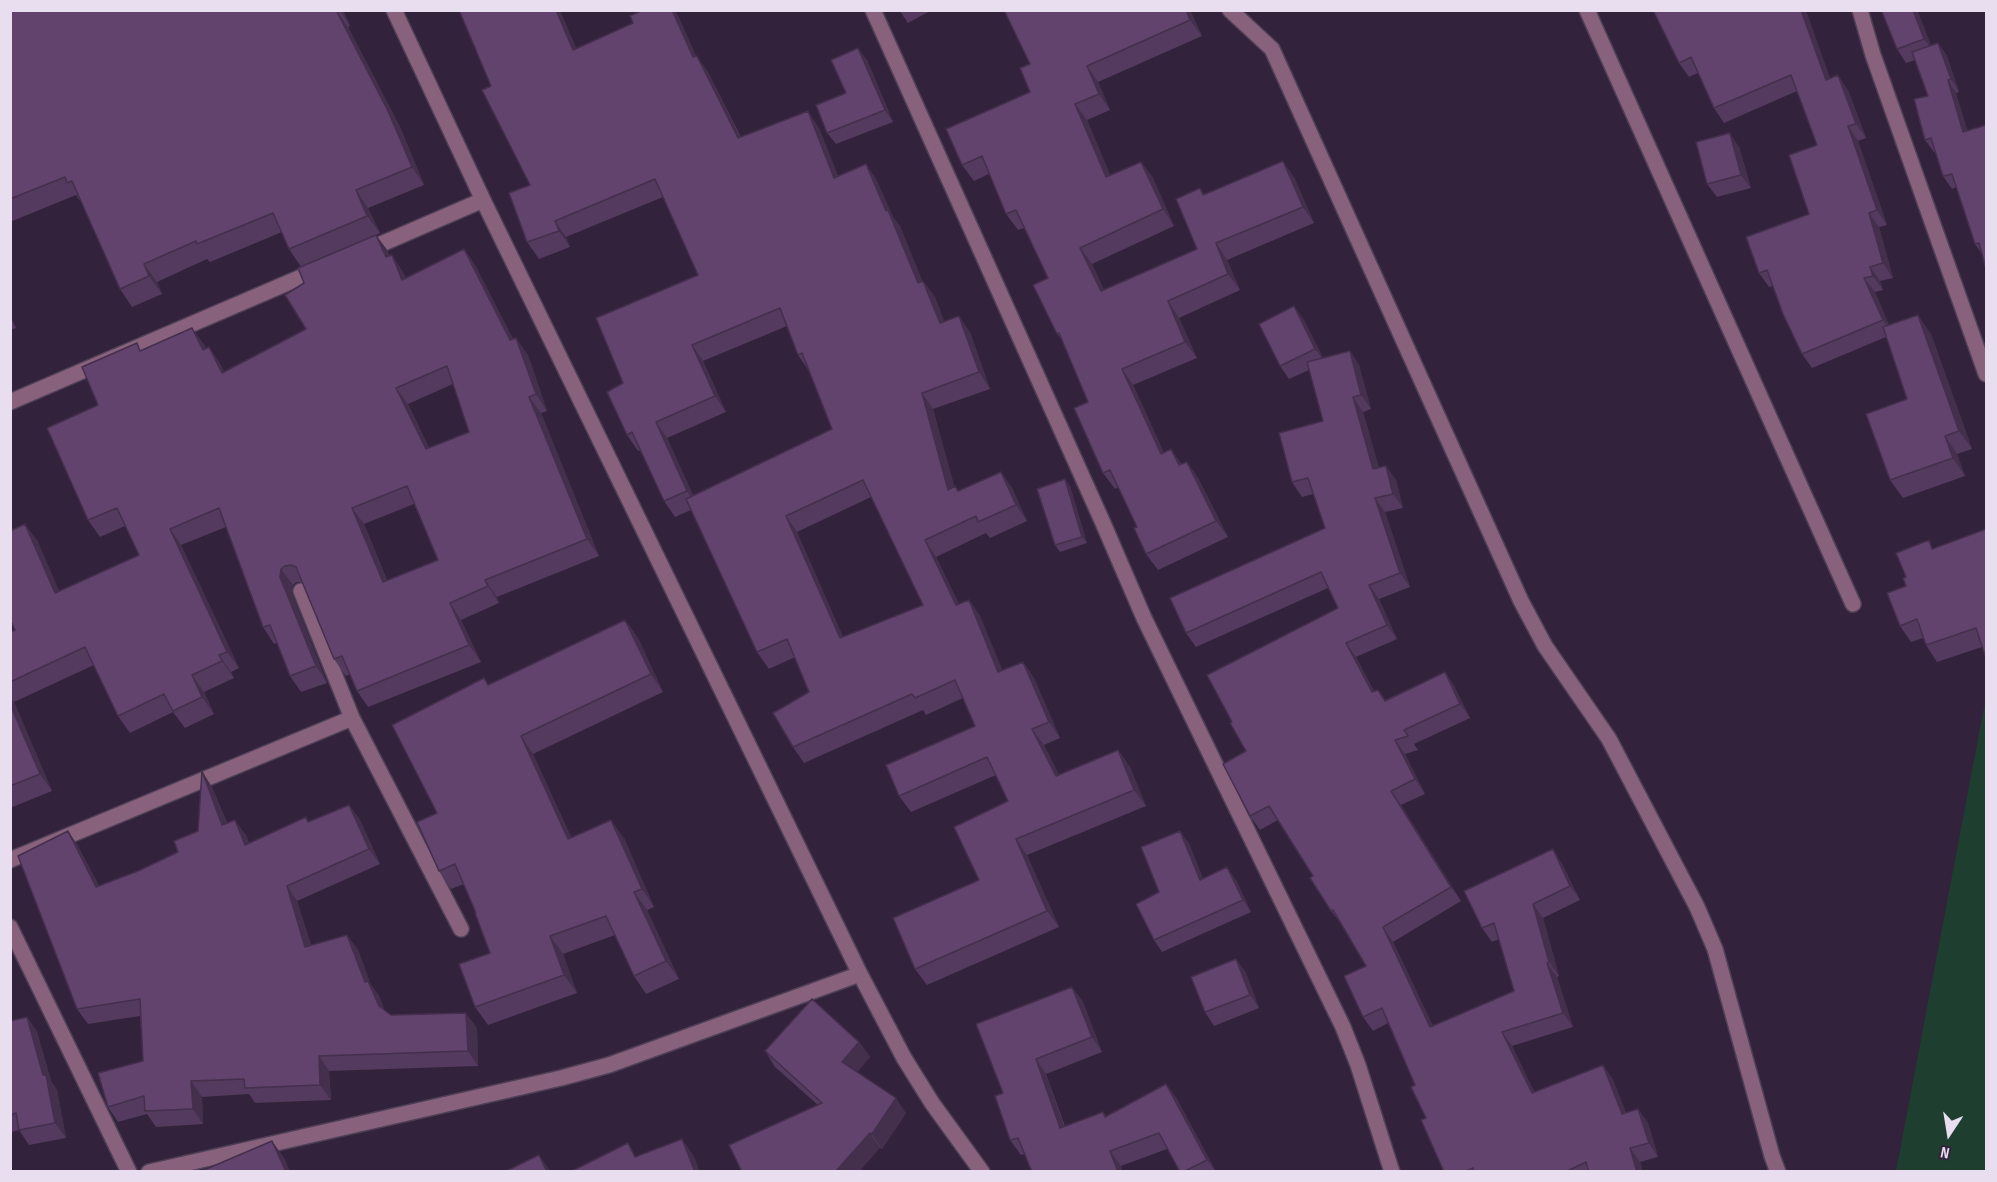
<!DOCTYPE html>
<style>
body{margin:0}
#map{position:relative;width:1997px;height:1182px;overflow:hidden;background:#32223b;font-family:"Sofia Sans Condensed",sans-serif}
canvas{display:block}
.frame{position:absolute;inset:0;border:12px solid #e8deef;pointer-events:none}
.north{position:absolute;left:1919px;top:1104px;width:60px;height:60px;-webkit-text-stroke:4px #32223b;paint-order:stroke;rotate:192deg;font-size:16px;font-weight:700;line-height:24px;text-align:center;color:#e8deef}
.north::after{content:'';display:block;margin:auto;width:21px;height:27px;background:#e8deef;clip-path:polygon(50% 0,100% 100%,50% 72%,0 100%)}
</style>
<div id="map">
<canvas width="1997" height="1182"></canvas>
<div class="frame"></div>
<div class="north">N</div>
</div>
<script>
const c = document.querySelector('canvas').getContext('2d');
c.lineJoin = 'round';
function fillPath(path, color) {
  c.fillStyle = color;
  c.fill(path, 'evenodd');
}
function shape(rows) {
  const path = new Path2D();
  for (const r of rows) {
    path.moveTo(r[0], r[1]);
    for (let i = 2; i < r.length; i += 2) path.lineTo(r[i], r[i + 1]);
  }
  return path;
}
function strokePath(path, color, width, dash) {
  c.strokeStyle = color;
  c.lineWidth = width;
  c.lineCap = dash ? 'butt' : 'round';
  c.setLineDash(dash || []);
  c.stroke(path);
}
fillPath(shape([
 [1986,697,1986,1171,1896,1171]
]), '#1e3f30');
const minor = shape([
 [394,10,483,200,860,974,904,1058,932,1103,982,1172],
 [873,10,1103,523,1144,618,1343,1027,1358,1065,1392,1172],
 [1230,10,1272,49,1521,601,1545,646,1609,739,1697,907,1715,949,1772,1156,1778,1172],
 [1587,10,1853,604],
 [1860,10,1873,55,1986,374],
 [365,251,483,200],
 [10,402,320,269],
 [301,591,352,718,461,929],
 [10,860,352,718],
 [10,927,129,1172],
 [149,1172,561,1078,609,1065,860,974]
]);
strokePath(minor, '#4f4058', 18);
strokePath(minor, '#88627d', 15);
fillPath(shape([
 [10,10,343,10,350,26,348,27,401,129,424,185,368,208,380,233,376,235,390,256,403,272,406,278,464,249,475,265,513,339,528,355,547,411,541,413,599,556,497,597,499,603,461,620,481,662,368,707,357,691,350,674,346,676,334,659,302,582,297,582,293,585,292,594,327,683,301,692,290,676,277,643,274,644,263,627,226,527,181,545,239,668,231,672,234,678,204,692,214,714,185,728,173,712,130,733,118,716,94,665,14,702,52,791,10,808,10,632,15,630,10,619,10,523,13,530,37,540,59,591,139,555,125,526,100,537,88,520,98,405,142,350,204,344,206,348,209,347,220,364,224,372,306,329,304,283,301,267,289,249,282,232,210,262,207,259,157,282,162,294,132,307,120,289,81,200,80,201,76,195,10,222],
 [453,384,469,432,429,448,408,404],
 [414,504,438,560,387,580,364,524],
 [643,10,674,10,678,16,696,56,708,72,741,137,819,128,838,176,866,164,877,181,893,217,900,226,922,282,923,281,935,297,944,321,970,332,990,389,933,409,954,487,955,486,958,491,1001,472,1012,488,1027,521,990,538,986,533,936,557,959,604,969,600,980,616,1002,670,1023,662,1034,678,1060,738,1044,745,1059,775,1118,750,1130,767,1146,806,1027,855,1059,927,927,985,915,969,979,880,1008,801,996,775,911,812,899,796,975,726,963,698,926,715,923,710,804,763,793,747,809,692,795,657,769,669,757,652,691,510,675,517,664,501,641,450,638,451,627,435,623,383,698,275,663,197,566,237,570,247,539,259,527,242,530,185,576,49,633,23],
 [787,326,798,355,809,371,832,429,693,495,667,438,726,412,703,361],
 [871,497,923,605,843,637,797,532],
 [899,10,932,10,908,23],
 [1190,10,1202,36,1098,82,1110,110,1087,120,1110,175,1141,162,1153,178,1174,226,1092,264,1104,290,1197,249,1200,188,1204,194,1294,177,1314,223,1227,260,1240,290,1179,318,1197,358,1133,385,1164,453,1171,449,1181,464,1187,462,1198,478,1228,537,1158,570,1146,554,1137,527,1118,487,1115,489,1103,473,1088,402,1063,341,1057,334,1048,278,1024,228,1018,230,1006,214,989,174,974,181,962,165,1030,92,1030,64],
 [1653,10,1830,78,1848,90,1866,138,1858,141,1887,225,1879,227,1893,278,1880,281,1883,290,1875,292,1889,325,1931,334,1972,449,1957,454,1965,476,1903,498,1890,480,1907,399,1886,337,1812,368,1802,354,1773,286,1769,287,1759,273,1809,214,1817,145,1797,91,1724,123,1714,108,1698,73,1689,77,1679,63],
 [1885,10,1924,10,1918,12,1931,46,1938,43,1947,56,1959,92,1956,93,1982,254,1975,244,1956,187,1952,189,1943,176,1936,152,1934,152,1925,140,1928,96,1915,60,1906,63,1897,49],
 [867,60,893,122,836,144,827,133,846,93],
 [1739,147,1751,188,1717,197,1707,184],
 [10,316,16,328,10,330],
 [1304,320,1323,358,1350,351,1359,365,1371,409,1363,412,1379,468,1386,466,1396,480,1403,508,1385,512,1410,587,1379,599,1397,639,1356,657,1374,691,1385,700,1445,672,1454,686,1470,718,1414,744,1418,750,1405,754,1425,794,1401,805,1461,901,1393,942,1433,1026,1514,991,1499,939,1492,942,1482,928,1562,864,1580,900,1543,918,1559,976,1557,977,1573,1027,1512,1046,1534,1092,1603,1065,1613,1080,1626,1113,1638,1109,1648,1123,1658,1157,1640,1162,1643,1172,1444,1172,1415,1085,1388,1023,1373,1031,1363,1017,1366,966,1341,924,1331,911,1313,876,1278,820,1260,830,1250,816,1246,751,1232,722,1338,608,1328,588,1196,647,1186,633,1325,528,1313,494,1302,497,1292,482,1323,421,1309,370,1289,379,1280,366],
 [1070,486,1087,543,1060,552,1055,545],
 [1986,529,1986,656,1982,647,1937,662,1926,645,1923,638,1911,642,1900,626,1906,586,1906,577,1934,548],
 [625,620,638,638,663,692,533,754,571,837,624,838,654,907,647,910,679,979,646,994,634,976,615,935,563,954,577,993,488,1025,475,1007,490,953,476,913,464,884,451,889,439,871,437,813,484,678,489,685],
 [212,787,227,823,246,835,249,843,309,822,349,805,360,820,380,864,297,901,311,945,347,935,358,950,371,985,379,996,385,1011,391,1015,477,1028,478,1066,329,1071,331,1100,255,1103,249,1094,202,1097,203,1124,156,1127,147,1114,118,1122,108,1107,143,1061,140,1016,88,1024,77,1009,68,831,78,846,99,886,138,871,178,852,198,831],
 [1189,843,1203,879,1236,880,1251,912,1162,952,1154,940,1159,892],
 [1236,959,1246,973,1259,1008,1214,1026,1205,1012],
 [1072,987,1083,1002,1102,1052,1046,1074,1065,1126,1103,1112,1106,1116,1166,1084,1177,1099,1216,1172,1180,1172,1167,1149,1121,1166,1123,1172,1032,1172,1025,1154,1021,1155,1010,1140,1003,1093],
 [27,1017,37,1032,51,1081,57,1090,66,1138,29,1145,19,1130,10,1132,10,1021],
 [859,1042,870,1057,857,1072,906,1113,882,1149,818,1105,775,1067,765,1051]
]), '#533a5e');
fillPath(shape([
 [336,10,348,27,401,129,424,185,412,167],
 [340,10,343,10,350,26],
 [556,10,560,10,584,66,573,50],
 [672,10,674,10,678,16,704,74,693,57],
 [1186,10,1190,10,1202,36,1190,20],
 [1801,10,1806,10,1836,94,1826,80],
 [1913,10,1916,10,1919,15,1934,52,1924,39],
 [1938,43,1947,56,1959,92,1951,79],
 [858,48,867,60,893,122,885,110],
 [697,56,708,72,749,155,738,138],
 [1087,66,1098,82,1110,110,1099,94],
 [1838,75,1848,90,1866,138,1856,124],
 [1948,80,1956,93,1972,144,1963,132],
 [1075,104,1087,120,1117,193,1106,177],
 [808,111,819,128,845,194,834,178],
 [1848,126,1858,141,1887,225,1877,210],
 [1730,133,1739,147,1751,188,1741,175],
 [1283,161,1294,177,1314,223,1303,207],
 [1141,162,1153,178,1174,226,1163,209],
 [866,164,877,181,893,217,900,226,930,299,918,283],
 [356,190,368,208,380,233,367,216],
 [1869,213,1879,227,1893,278,1883,263],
 [555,221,566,237,570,247,559,231],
 [376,235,388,251,398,274,386,257],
 [1216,243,1227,260,1240,290,1228,274],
 [1080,248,1092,264,1112,307,1101,291],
 [464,249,475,265,522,357,510,340],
 [392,255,403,272,414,297,402,280],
 [144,264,157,282,162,294,149,276],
 [1870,267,1880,281,1883,290,1873,276],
 [1864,278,1875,292,1893,335,1883,320],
 [923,281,935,297,951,339,940,323],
 [1168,301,1179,318,1197,358,1185,342],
 [1294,306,1304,320,1325,362,1315,349],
 [1918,315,1931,334,1972,449,1959,431],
 [959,316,970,332,990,389,979,372],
 [192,328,204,344,215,366,203,350],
 [516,338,528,355,547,411,536,394],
 [692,345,703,361,726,412,715,396],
 [209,347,220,364,233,390,222,373],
 [1350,351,1359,365,1371,409,1361,395],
 [1122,369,1133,385,1172,470,1161,454],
 [396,388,408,404,438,466,426,449],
 [922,393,933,409,960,506,948,490],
 [529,397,541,413,599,556,587,539],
 [1353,397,1363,412,1383,483,1373,469],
 [656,422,667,438,698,507,687,491],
 [1945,436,1957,454,1965,476,1953,458],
 [1171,449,1183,466,1179,465],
 [1187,462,1198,478,1228,537,1216,521],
 [1386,466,1396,480,1403,508,1393,494],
 [1001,472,1012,488,1027,521,1016,505],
 [1065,479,1070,486,1087,543,1082,537],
 [1375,498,1385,512,1410,587,1400,573],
 [352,508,364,524,394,599,383,582],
 [786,516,797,532,851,655,840,638],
 [25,524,37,540,67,610,55,593],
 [170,529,181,545,239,668,227,652],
 [925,540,936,557,967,621,956,605],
 [281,569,293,585,292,594,327,683,316,666,280,577],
 [485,580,497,597,499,603,488,586],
 [1369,585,1379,599,1397,639,1387,625],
 [969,600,980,616,1010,688,998,672],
 [450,603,461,620,481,662,469,645],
 [625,620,638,638,663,692,651,674],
 [1346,643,1356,657,1382,707,1372,692],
 [219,655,231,672,234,678,222,661],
 [1023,662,1034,678,1060,738,1049,722],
 [1445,672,1454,686,1470,718,1460,704],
 [192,675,204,692,214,714,202,697],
 [10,697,14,702,52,791,40,774,10,704],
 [1032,729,1044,745,1067,792,1056,776],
 [521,736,533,754,580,857,568,839],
 [1395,740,1405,754,1425,794,1415,779],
 [1118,750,1130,767,1146,806,1134,790],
 [202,771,212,787,233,840,222,825],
 [1391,791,1401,805,1461,901,1451,887],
 [349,805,360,820,380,864,369,849],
 [235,820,246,835,255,860,245,845],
 [611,820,624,838,654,907,642,889],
 [68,831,78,846,107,902,96,887],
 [1180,831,1189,843,1208,893,1200,880],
 [1016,839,1027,855,1059,927,1047,911],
 [1553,849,1562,864,1580,900,1570,886],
 [1227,867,1236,880,1251,912,1243,900],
 [287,886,297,901,316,962,305,947],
 [634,892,647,910,679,979,666,961],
 [1533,904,1543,918,1559,976,1549,962],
 [1383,927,1393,942,1440,1041,1430,1027],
 [347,935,358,950,371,985,379,996,389,1021,379,1006,365,982],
 [550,936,563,954,577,993,564,975],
 [1236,959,1246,973,1259,1008,1250,995],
 [1547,963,1557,977,1573,1027,1563,1013],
 [1072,987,1083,1002,1102,1052,1092,1037],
 [466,1013,477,1028,478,1066,468,1051],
 [27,1017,37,1032,51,1081,57,1090,66,1138,55,1123],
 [1502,1032,1512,1046,1542,1107,1532,1093],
 [859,1042,870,1057,852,1077,842,1062],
 [319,1056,329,1071,331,1100,320,1085],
 [1036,1059,1046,1074,1070,1144,1060,1128],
 [1603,1065,1613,1080,1632,1128,1622,1114],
 [191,1081,202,1097,203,1124,193,1109],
 [1166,1084,1177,1099,1216,1172,1207,1160],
 [896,1098,906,1113,882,1149,872,1134],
 [1638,1109,1648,1123,1658,1157,1649,1143],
 [870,1133,880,1148,859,1172,835,1172],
 [682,1139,694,1156,700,1172,695,1172],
 [272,1141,285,1159,290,1172,286,1172],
 [1630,1148,1640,1162,1643,1172,1637,1172],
 [1110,1151,1121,1166,1123,1172,1118,1172],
 [539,1155,551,1172,547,1172]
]), '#442f4c');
const building = shape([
 [10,10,336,10,388,111,412,167,356,190,367,216,289,249,273,213,197,244,196,241,144,264,149,276,120,289,72,181,67,183,65,177,10,199,10,10],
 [459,10,556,10,573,50,633,23,630,16,643,10,672,10,693,57,697,56,738,138,808,111,834,178,866,164,886,211,888,210,918,283,923,281,940,323,959,316,979,372,922,393,948,490,955,486,958,491,1001,472,1016,505,978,522,976,516,925,540,956,605,969,600,998,672,1023,662,1049,722,1032,729,1056,776,1118,750,1134,790,1016,839,1047,911,915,969,893,918,979,880,954,827,1008,801,987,757,899,796,886,765,975,726,955,680,915,698,912,694,793,747,773,713,809,692,787,639,757,652,686,499,832,429,802,353,798,355,780,308,692,345,715,396,656,422,687,491,664,501,632,432,627,435,607,392,623,383,596,318,698,275,655,179,555,221,559,231,527,242,509,193,530,185,482,90,491,86,459,10],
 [863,480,923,605,840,638,786,516,863,480],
 [1004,10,1186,10,1190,20,1087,66,1099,94,1075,104,1106,177,1141,162,1163,209,1080,248,1101,291,1197,249,1176,199,1200,188,1203,195,1283,161,1303,207,1216,243,1228,274,1168,301,1185,342,1122,369,1161,454,1171,449,1179,465,1187,462,1216,521,1146,554,1134,528,1137,527,1110,470,1103,473,1074,408,1088,402,1059,333,1057,334,1033,285,1048,278,1016,210,1006,214,982,156,962,165,946,129,1030,92,1020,68,1030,64,1004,10],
 [1653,10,1801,10,1826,80,1838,75,1856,124,1848,126,1877,210,1869,213,1883,263,1870,267,1873,276,1864,278,1883,320,1802,354,1783,314,1767,270,1759,273,1746,237,1809,214,1789,155,1817,145,1791,75,1714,108,1691,57,1679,63,1653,10],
 [1885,10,1913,10,1924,39,1897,49,1882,12,1885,10],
 [1938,43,1951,79,1948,80,1963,132,1986,125,1986,269,1979,243,1975,244,1952,174,1943,176,1931,138,1925,140,1914,99,1928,96,1912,52,1938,43],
 [858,48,885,110,827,133,816,105,846,93,831,60,858,48],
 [1730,133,1741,175,1707,184,1696,142,1730,133],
 [376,235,386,257,392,255,402,280,464,249,510,340,516,338,536,394,529,397,587,539,485,580,488,586,450,603,469,645,357,691,342,656,334,659,296,567,291,565,285,566,281,569,280,577,316,666,290,676,270,625,263,627,219,508,170,529,227,652,219,655,222,661,192,675,202,697,173,711,164,694,118,716,85,647,10,682,10,632,15,630,10,619,10,531,25,524,55,593,139,555,117,508,88,520,47,428,98,405,82,367,137,343,140,351,192,328,203,350,209,347,222,373,306,329,285,295,304,283,298,268,376,235],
 [447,366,469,432,426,449,396,388,447,366],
 [407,486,438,560,383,582,352,508,407,486],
 [1294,306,1315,349,1280,366,1259,324,1294,306],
 [1918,315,1959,431,1945,436,1953,458,1890,480,1866,414,1907,399,1883,327,1918,315],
 [1350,351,1361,395,1353,397,1373,469,1386,466,1393,494,1375,498,1400,573,1369,585,1387,625,1346,643,1372,692,1378,690,1385,701,1445,672,1460,704,1404,730,1408,736,1395,740,1415,779,1391,791,1451,887,1383,927,1430,1027,1514,991,1494,923,1482,928,1464,891,1553,849,1570,886,1533,904,1549,962,1547,963,1563,1013,1502,1032,1532,1093,1603,1065,1622,1114,1638,1109,1649,1143,1630,1148,1637,1172,1589,1172,1586,1162,1565,1172,1474,1172,1473,1168,1463,1172,1444,1172,1421,1120,1426,1118,1411,1087,1415,1085,1382,1008,1363,1017,1344,976,1366,966,1333,910,1331,911,1310,878,1313,876,1269,806,1250,816,1223,764,1246,751,1230,723,1232,722,1207,675,1338,608,1321,572,1186,633,1170,598,1325,528,1308,478,1292,482,1279,433,1323,421,1307,362,1350,351],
 [1065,479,1082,537,1055,545,1037,489,1065,479],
 [1986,529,1986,654,1985,655,1976,628,1926,645,1917,619,1900,626,1887,593,1906,586,1903,578,1906,577,1896,553,1929,540,1932,549,1986,529],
 [625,620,651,674,521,736,568,839,611,820,642,889,634,892,666,961,634,976,606,916,550,936,564,975,475,1007,459,964,490,953,475,913,476,913,455,864,439,871,417,822,437,813,392,725,484,678,488,685,625,620],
 [10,704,40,774,10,786,10,704],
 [202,771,222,825,235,820,245,845,306,817,308,822,349,805,369,849,287,886,305,947,347,935,365,982,368,981,379,1006,391,1015,466,1013,468,1051,319,1056,320,1085,245,1088,244,1079,191,1081,193,1109,145,1111,144,1096,108,1107,98,1073,143,1061,140,999,77,1009,18,856,68,831,96,887,138,871,178,852,174,841,198,831,202,771],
 [1180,831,1200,880,1227,867,1243,900,1154,940,1136,904,1159,892,1141,847,1180,831],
 [1236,959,1250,995,1205,1012,1191,977,1236,959],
 [1072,987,1092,1037,1036,1059,1060,1128,1103,1112,1105,1117,1166,1084,1207,1160,1183,1172,1180,1172,1159,1133,1110,1151,1118,1172,1032,1172,1018,1138,1010,1140,995,1096,1003,1093,976,1024,1072,987],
 [812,999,859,1042,842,1062,896,1098,872,1134,870,1133,835,1172,742,1172,729,1145,822,1103,765,1051,812,999],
 [27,1017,43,1075,46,1075,55,1123,19,1130,16,1113,10,1115,10,1021,27,1017],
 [682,1139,695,1172,570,1172,628,1143,635,1157,682,1139],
 [272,1141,286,1172,205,1172,204,1170,272,1141],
 [539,1155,547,1172,504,1172,539,1155]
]);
fillPath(building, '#61436d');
strokePath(building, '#442f4c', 1.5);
</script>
